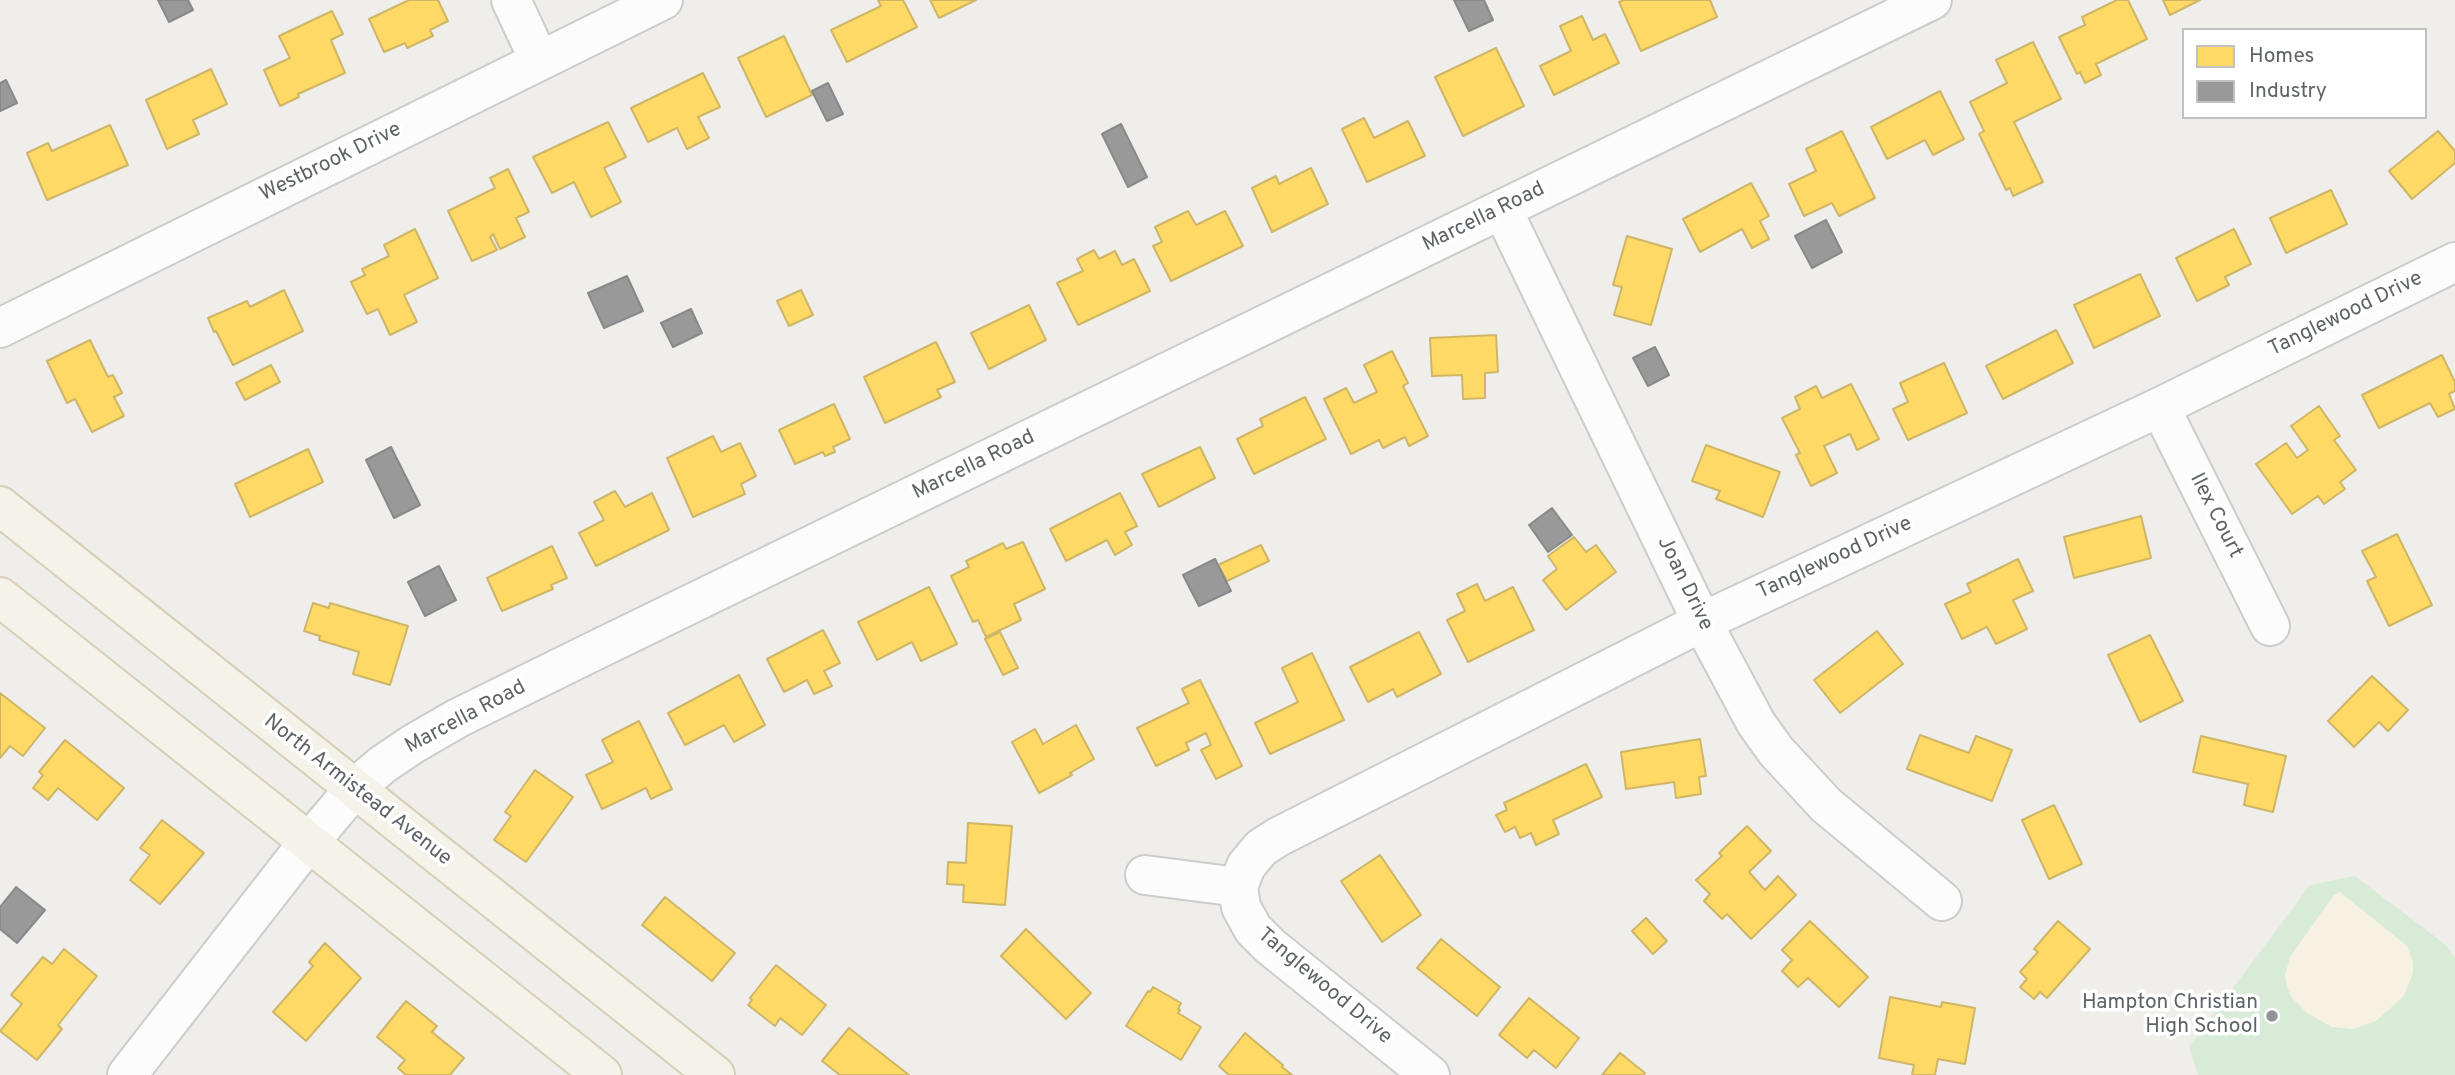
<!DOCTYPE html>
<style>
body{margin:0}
#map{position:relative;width:2455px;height:1075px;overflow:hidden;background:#efeeea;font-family:Overpass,sans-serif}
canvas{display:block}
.legend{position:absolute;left:2182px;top:28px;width:245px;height:91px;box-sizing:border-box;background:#fff;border:2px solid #bfc1c3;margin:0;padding:9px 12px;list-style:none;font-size:21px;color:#5f6368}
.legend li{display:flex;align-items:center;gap:14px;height:35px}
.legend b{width:35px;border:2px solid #bfc1c3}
</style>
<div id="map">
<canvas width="2455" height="1075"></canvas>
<ul class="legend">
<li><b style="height:19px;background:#ffd966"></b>Homes</li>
<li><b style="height:19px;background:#999"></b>Industry</li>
</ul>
</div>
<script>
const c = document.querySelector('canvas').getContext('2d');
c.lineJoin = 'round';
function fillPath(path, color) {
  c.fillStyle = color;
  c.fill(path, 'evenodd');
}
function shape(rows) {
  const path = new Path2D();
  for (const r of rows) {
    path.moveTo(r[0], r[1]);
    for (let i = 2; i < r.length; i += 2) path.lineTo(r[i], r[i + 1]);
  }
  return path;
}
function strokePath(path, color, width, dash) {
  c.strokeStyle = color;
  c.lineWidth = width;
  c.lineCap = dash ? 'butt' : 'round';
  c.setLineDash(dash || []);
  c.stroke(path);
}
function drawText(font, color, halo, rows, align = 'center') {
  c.font = font + ' Overpass,sans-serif';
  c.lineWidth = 7;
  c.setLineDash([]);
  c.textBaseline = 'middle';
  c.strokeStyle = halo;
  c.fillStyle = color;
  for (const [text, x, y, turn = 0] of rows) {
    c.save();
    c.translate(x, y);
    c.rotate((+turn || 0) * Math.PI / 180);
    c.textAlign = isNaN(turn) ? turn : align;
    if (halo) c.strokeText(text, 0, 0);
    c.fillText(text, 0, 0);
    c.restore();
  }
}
fillPath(shape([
 [2355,876,2446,945,2455,958,2455,1075,2198,1075,2189,1047,2310,885]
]), '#d8ebd6');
fillPath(shape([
 [2340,892,2407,946,2413,962,2413,973,2404,996,2376,1021,2354,1029,2332,1027,2307,1013,2292,998,2287,987,2285,976,2290,957,2333,896]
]), '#f6f1e1');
const homes = shape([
 [409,0,438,0,448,21,430,30,433,36,407,48,405,43,384,52,369,19,409,0],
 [878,0,903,0,917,27,847,62,831,30,881,6,878,0],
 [930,0,976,0,939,18,930,0],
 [1624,0,1710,0,1717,17,1641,51,1619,2,1624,0],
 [2117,0,2128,0,2147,39,2096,64,2101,75,2085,83,2080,72,2077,74,2059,37,2085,25,2082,17,2117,0],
 [2163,0,2200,0,2170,15,2163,0],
 [332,11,343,34,331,40,345,73,298,94,299,97,280,106,264,70,290,58,279,36,332,11],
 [1582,16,1593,40,1605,34,1619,63,1554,95,1540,66,1571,51,1560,26,1582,16],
 [784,36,812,95,766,117,738,58,784,36],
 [2033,42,2061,99,2014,122,2043,182,2013,196,2010,188,2006,190,1979,134,1984,131,1970,102,2007,83,1996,60,2033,42],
 [1496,48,1524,106,1463,136,1435,77,1496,48],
 [211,69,227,104,193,120,199,134,167,149,146,100,211,69],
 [703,73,720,107,698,117,709,138,687,149,677,128,648,142,631,108,703,73],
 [1940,91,1964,139,1933,155,1925,140,1887,159,1871,127,1940,91],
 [1364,118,1374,138,1408,121,1425,156,1367,182,1342,129,1364,118],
 [608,122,626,157,604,168,621,202,591,217,574,182,552,193,533,157,608,122],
 [110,125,128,165,47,200,27,153,48,143,52,151,110,125],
 [1842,131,1875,198,1839,216,1832,203,1804,216,1789,184,1816,171,1806,149,1842,131],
 [2438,131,2455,151,2455,163,2412,199,2389,171,2438,131],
 [1311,168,1328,204,1272,232,1252,188,1276,176,1279,184,1311,168],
 [508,169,529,212,516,218,525,237,500,249,493,234,490,237,497,250,472,261,448,211,495,188,490,178,508,169],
 [1751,183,1769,216,1760,221,1769,239,1752,248,1742,229,1700,252,1683,219,1751,183],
 [2331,190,2347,224,2286,253,2270,218,2331,190],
 [1188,211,1196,225,1225,211,1243,246,1171,281,1153,246,1162,242,1155,227,1188,211],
 [415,229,438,278,404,295,417,322,390,335,378,309,367,314,351,282,365,275,362,269,389,256,384,245,415,229],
 [2234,229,2251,264,2225,277,2229,285,2197,301,2176,258,2234,229],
 [1627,236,1672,249,1651,325,1614,315,1622,287,1613,285,1627,236],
 [1094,250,1099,259,1115,251,1122,265,1134,259,1150,291,1078,325,1057,283,1083,271,1077,259,1094,250],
 [2140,274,2160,316,2094,348,2074,305,2140,274],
 [284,290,303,331,233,365,216,331,214,332,208,318,247,301,250,307,284,290],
 [801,290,813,315,789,326,777,301,801,290],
 [1029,305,1046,340,989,369,971,333,1029,305],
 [2056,330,2073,363,2003,399,1986,366,2056,330],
 [1496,335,1498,372,1485,373,1485,398,1463,399,1462,375,1432,376,1430,338,1496,335],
 [90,340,108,377,113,375,122,393,114,397,124,416,92,432,75,399,67,403,47,361,90,340],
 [936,342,955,382,937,390,941,397,885,423,864,377,936,342],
 [1392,351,1408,383,1403,386,1428,436,1409,446,1405,437,1383,448,1379,440,1351,454,1324,399,1346,388,1354,403,1377,392,1364,365,1392,351],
 [2442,355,2455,382,2455,391,2449,394,2455,409,2438,417,2430,403,2379,428,2362,395,2442,355],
 [1944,363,1967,413,1908,440,1893,409,1908,402,1900,383,1944,363],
 [271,365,280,382,245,400,236,383,271,365],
 [1851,384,1879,439,1857,450,1850,434,1824,446,1837,473,1811,486,1796,455,1800,453,1782,418,1800,409,1795,397,1816,386,1822,398,1851,384],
 [1305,397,1326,439,1254,474,1237,439,1263,426,1260,419,1305,397],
 [834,404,850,439,833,447,835,452,825,456,823,452,795,464,779,430,834,404],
 [2319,406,2340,436,2334,440,2356,470,2340,482,2345,489,2324,504,2318,496,2292,514,2256,464,2286,443,2297,458,2308,450,2291,426,2319,406],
 [713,436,721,452,740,443,756,476,741,484,745,494,693,517,667,458,713,436],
 [1706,445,1780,472,1763,517,1716,499,1720,491,1692,481,1706,445],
 [1200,447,1215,478,1159,507,1142,474,1200,447],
 [308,449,323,482,250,517,235,484,308,449],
 [615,491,625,507,652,493,669,530,596,566,579,533,604,520,594,502,615,491],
 [1120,493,1137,526,1125,532,1132,545,1115,555,1107,540,1066,561,1050,529,1120,493],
 [2141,516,2151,558,2074,578,2064,537,2141,516],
 [2397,534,2432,605,2389,626,2367,581,2376,577,2362,551,2397,534],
 [1574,537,1586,552,1596,545,1616,572,1566,610,1543,580,1557,569,1548,556,1574,537],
 [1023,542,1045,589,1014,604,1021,620,986,637,978,620,973,622,951,576,969,567,966,561,1003,543,1006,549,1023,542],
 [1261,545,1269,561,1227,581,1218,565,1261,545],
 [552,546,567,578,551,585,553,589,502,611,487,578,552,546],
 [2018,559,2033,591,2013,600,2027,629,1996,644,1987,627,1962,639,1945,604,1971,592,1967,584,2018,559],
 [1477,584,1485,601,1513,587,1534,630,1468,662,1447,620,1465,611,1457,594,1477,584],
 [929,587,957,644,921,661,912,642,877,660,858,622,929,587],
 [313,603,329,608,330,603,408,626,390,685,353,674,359,652,319,640,320,636,304,631,313,603],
 [823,630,840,663,824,671,832,686,814,694,807,680,784,692,767,659,823,630],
 [1877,631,1903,664,1840,713,1814,680,1877,631],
 [1000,632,1018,668,1003,675,985,639,1000,632],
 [1419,632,1441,674,1397,697,1393,689,1368,702,1350,667,1419,632],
 [2150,635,2183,701,2140,722,2108,655,2150,635],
 [1312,653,1344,720,1270,754,1255,723,1298,702,1282,668,1312,653],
 [739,675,765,725,734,742,724,725,685,745,668,713,739,675],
 [2372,676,2408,710,2388,731,2379,722,2354,747,2328,721,2372,676],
 [1200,680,1242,766,1216,779,1201,750,1211,745,1206,733,1186,743,1189,750,1156,766,1137,728,1189,703,1182,689,1200,680],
 [0,693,45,728,23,756,10,746,0,758,0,693],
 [639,721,672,789,651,799,646,788,602,809,586,775,613,762,602,740,639,721],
 [1076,725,1094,759,1070,773,1072,775,1039,793,1012,742,1035,729,1043,744,1076,725],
 [1920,735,1969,753,1976,736,2012,750,1992,801,1907,769,1920,735],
 [2201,736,2286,756,2273,812,2244,805,2248,784,2193,772,2201,736],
 [1700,739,1706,776,1699,777,1701,794,1676,798,1674,782,1626,789,1621,752,1700,739],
 [65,740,124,788,97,820,58,788,48,800,33,788,43,775,39,772,65,740],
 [1586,764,1602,797,1553,820,1559,834,1536,845,1531,833,1520,838,1515,827,1505,832,1496,815,1507,810,1504,803,1586,764],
 [535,770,573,797,526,862,494,840,511,816,505,812,535,770],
 [2054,805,2082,864,2049,879,2022,820,2054,805],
 [162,820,204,853,160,904,130,880,150,855,140,848,162,820],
 [968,823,1012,826,1005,905,963,902,964,885,947,884,948,862,966,863,968,823],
 [1747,826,1771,851,1749,872,1765,890,1778,876,1796,895,1751,939,1727,914,1722,919,1704,901,1710,894,1696,880,1722,856,1719,853,1747,826],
 [1380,855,1421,915,1382,942,1341,881,1380,855],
 [665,897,735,953,712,981,642,925,665,897],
 [1646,918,1667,941,1653,954,1632,931,1646,918],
 [1810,921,1868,977,1839,1007,1808,978,1798,987,1782,971,1792,960,1782,950,1810,921],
 [2058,921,2090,949,2047,998,2040,992,2034,999,2020,987,2027,979,2020,972,2038,952,2034,949,2058,921],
 [1026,929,1091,993,1066,1019,1001,956,1026,929],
 [1441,939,1500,987,1477,1016,1417,968,1441,939],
 [325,943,361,978,306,1041,273,1012,313,966,309,962,325,943],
 [64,949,97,976,58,1025,62,1029,37,1060,0,1031,22,1004,11,995,43,957,52,964,64,949],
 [776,965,826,1005,802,1035,780,1018,775,1026,748,1005,752,1000,750,998,776,965],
 [1153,987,1181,1003,1178,1009,1180,1010,1178,1013,1201,1027,1181,1060,1126,1026,1148,991,1150,992,1153,987],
 [1890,997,1941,1007,1942,1002,1975,1008,1965,1064,1938,1059,1935,1075,1912,1075,1914,1065,1879,1058,1890,997],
 [1529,998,1579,1038,1556,1068,1534,1050,1527,1058,1499,1035,1529,998],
 [406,1001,437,1026,432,1032,464,1058,450,1075,406,1075,398,1068,405,1060,377,1037,406,1001],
 [849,1028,909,1075,840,1075,822,1061,849,1028],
 [1245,1033,1283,1065,1282,1067,1292,1075,1229,1075,1219,1066,1245,1033],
 [1620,1053,1645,1073,1643,1075,1602,1075,1620,1053]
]);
fillPath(homes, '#ffd966');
strokePath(homes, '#cfb667', 2);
const industry = shape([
 [158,0,188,0,193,10,169,22,158,0],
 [1454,0,1484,0,1493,20,1469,31,1454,0],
 [6,80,17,103,0,111,0,83,6,80],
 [828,83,843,114,827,121,812,91,828,83],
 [1121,124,1147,177,1128,187,1102,134,1121,124],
 [1826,220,1842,252,1812,268,1795,236,1826,220],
 [627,276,643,311,604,328,588,293,627,276],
 [691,309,702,333,673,347,661,323,691,309],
 [1655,347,1669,375,1648,386,1633,358,1655,347],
 [391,447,420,505,394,518,366,460,391,447],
 [1552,508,1572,535,1548,552,1529,525,1552,508],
 [1215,559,1231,591,1199,606,1183,575,1215,559],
 [439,566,456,600,425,616,408,582,439,566],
 [16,887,45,910,17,943,0,929,0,907,16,887]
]);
fillPath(industry, '#999');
strokePath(industry, '#88898a', 2);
const minor = shape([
 [511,0,539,60],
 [1502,209,1702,622,1756,723,1776,751,1826,805,1942,901],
 [0,328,663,0],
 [2160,407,2270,626],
 [1145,875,1238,887],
 [127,1075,296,858,354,789,382,765,413,744,458,718,594,651,1932,0],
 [1430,1075,1270,946,1253,929,1241,907,1238,887,1246,866,1261,848,1278,837,1702,622,2160,407,2455,262]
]);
const major = shape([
 [0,506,715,1075],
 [0,597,602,1075]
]);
strokePath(minor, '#cbcccc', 42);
strokePath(major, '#d7ceb8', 42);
strokePath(minor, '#fdfcfc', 38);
strokePath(major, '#f4f2e9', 38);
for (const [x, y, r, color] of [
 [2272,1016,7,"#919496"]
]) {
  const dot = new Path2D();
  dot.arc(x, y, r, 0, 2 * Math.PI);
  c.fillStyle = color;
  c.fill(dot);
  strokePath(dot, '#fff', 2.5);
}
drawText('21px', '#5f6368', '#fff', [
 ["Westbrook Drive",331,163,-26],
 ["Marcella Road",1484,218,-26],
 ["Tanglewood Drive",2346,315,-26],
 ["Marcella Road",974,466,-26],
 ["Ilex Court",2215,516,63],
 ["Tanglewood Drive",1835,559,-25],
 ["Joan Drive",1684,584,64],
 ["Marcella Road",466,718,-28],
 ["North Armistead Avenue",357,791,38],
 ["Tanglewood Drive",1324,987,40]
]);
drawText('21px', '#5f6368', '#fff', [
 ["Hampton Christian",2258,1004],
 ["High School",2258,1028]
], 'right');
</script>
